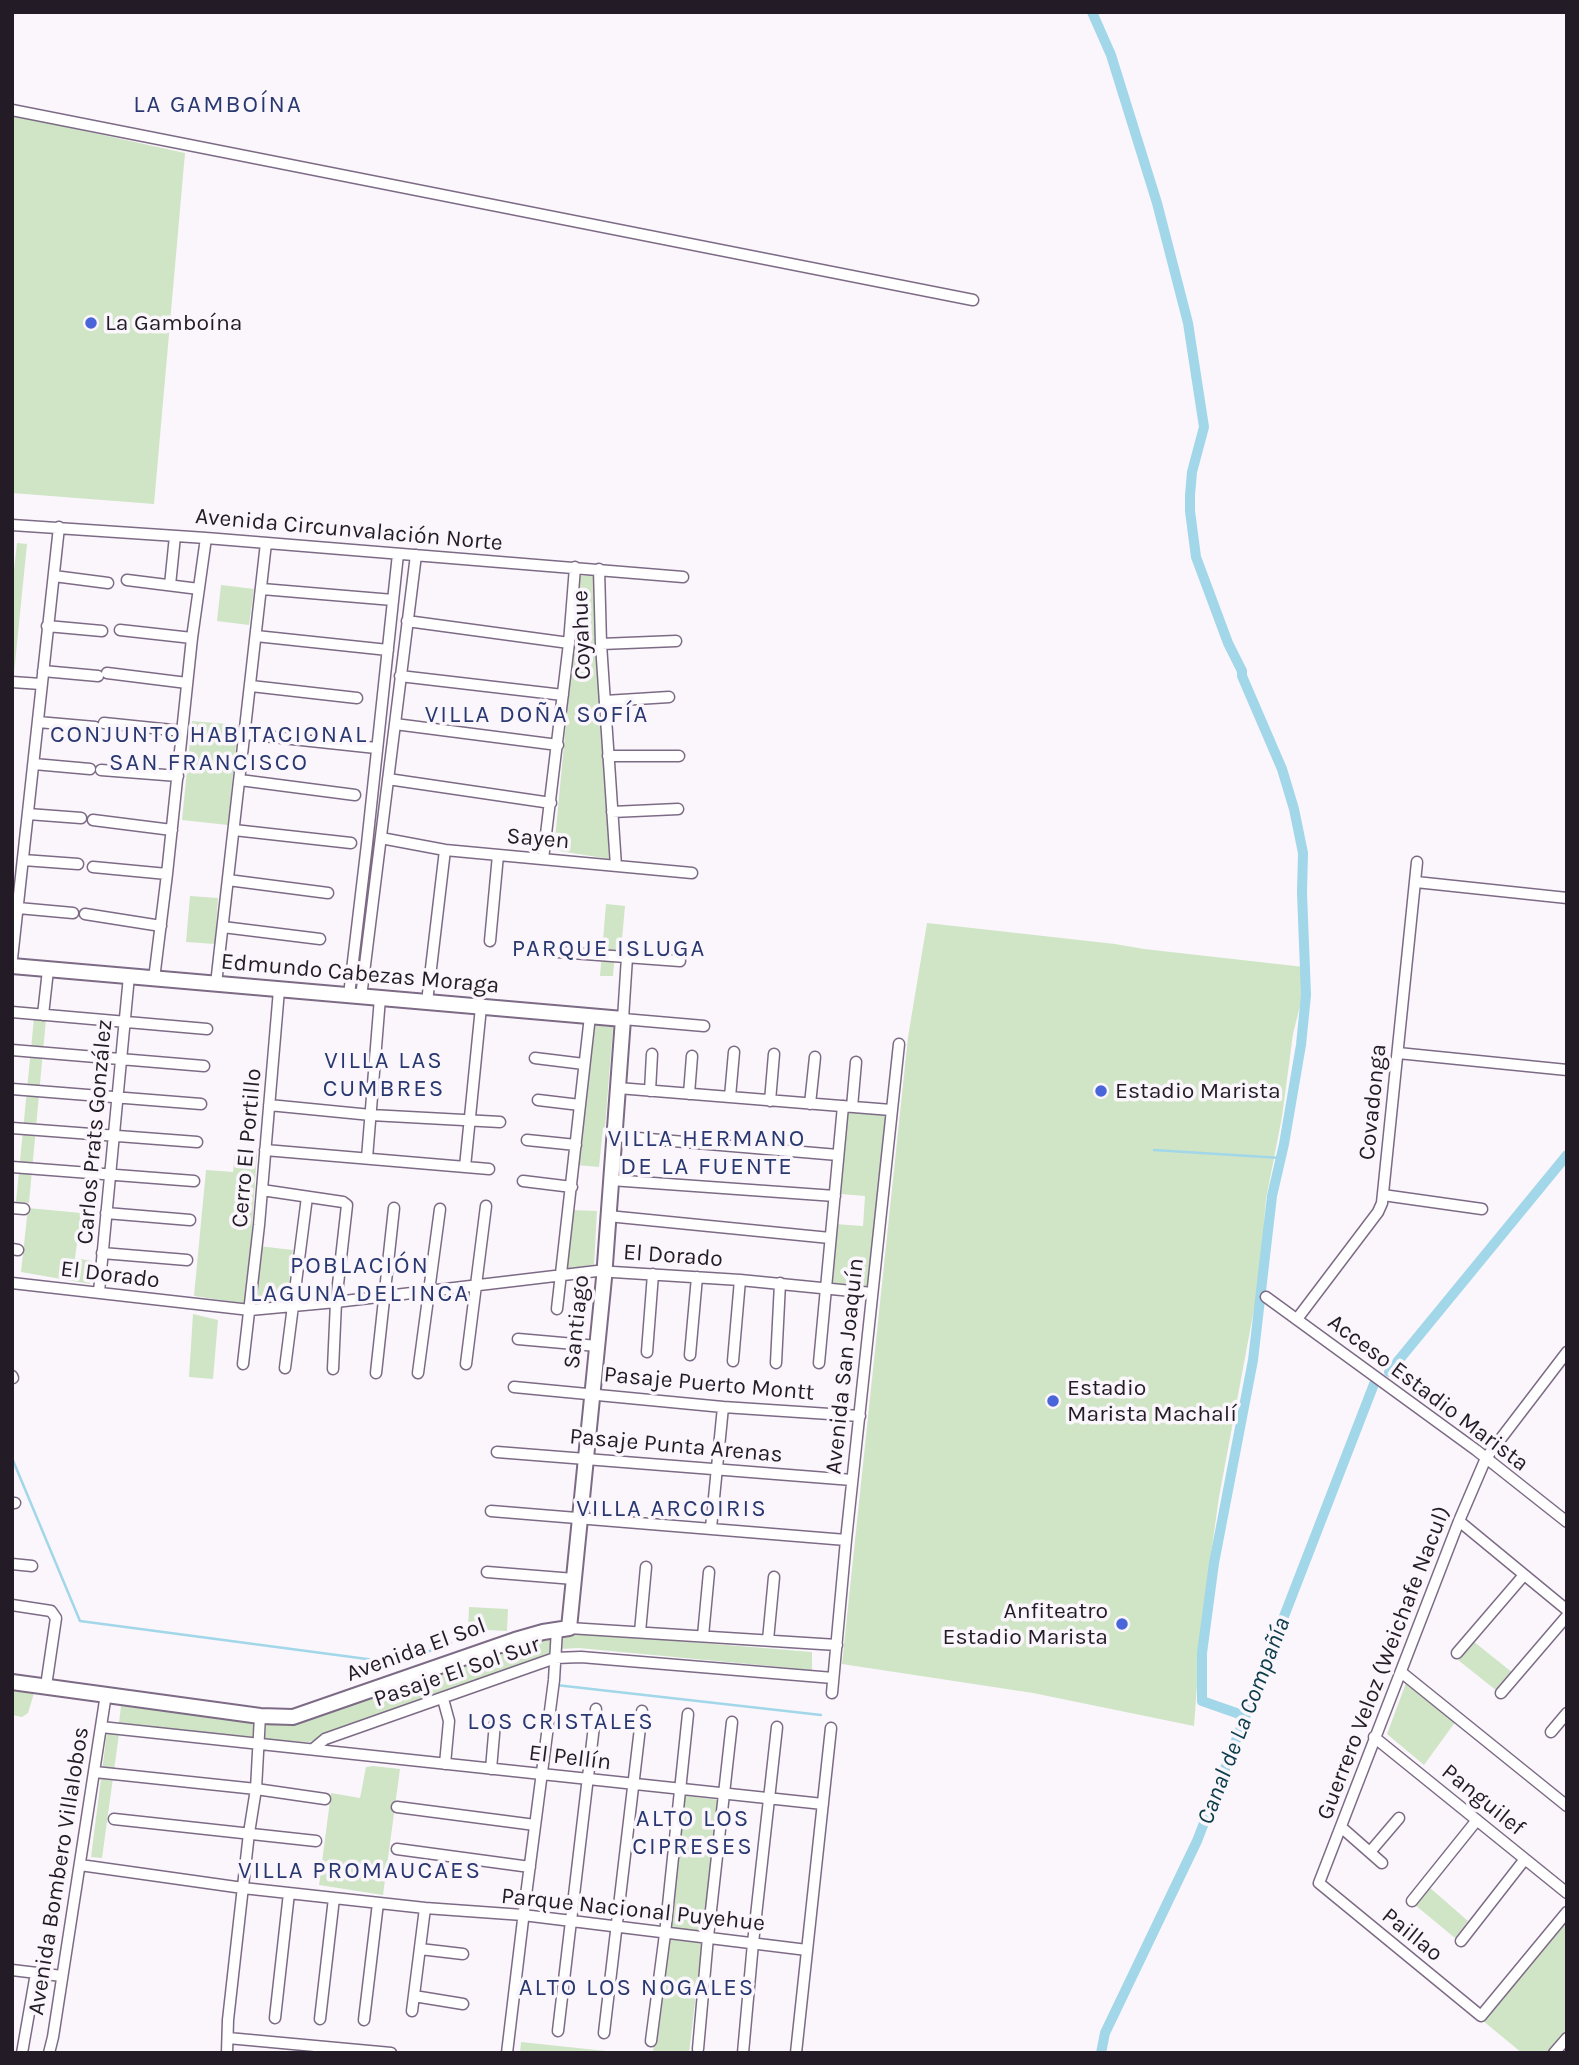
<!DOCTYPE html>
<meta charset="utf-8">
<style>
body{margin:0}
#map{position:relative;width:1579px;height:2065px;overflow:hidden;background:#faf6fc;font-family:Karla,sans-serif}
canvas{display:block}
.frame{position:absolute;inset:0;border:14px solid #231c27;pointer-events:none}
</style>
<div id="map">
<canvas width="1579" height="2065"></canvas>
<div class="frame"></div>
</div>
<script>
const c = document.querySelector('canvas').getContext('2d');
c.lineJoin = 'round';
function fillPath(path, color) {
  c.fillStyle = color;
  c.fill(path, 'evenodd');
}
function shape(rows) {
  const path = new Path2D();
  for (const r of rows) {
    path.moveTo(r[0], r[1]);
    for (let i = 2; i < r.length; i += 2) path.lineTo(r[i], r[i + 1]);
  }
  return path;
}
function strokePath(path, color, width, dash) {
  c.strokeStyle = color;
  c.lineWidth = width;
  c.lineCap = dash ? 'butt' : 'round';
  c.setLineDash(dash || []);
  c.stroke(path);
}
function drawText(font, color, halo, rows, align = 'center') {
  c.font = font + ' Karla,sans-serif';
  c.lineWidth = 7;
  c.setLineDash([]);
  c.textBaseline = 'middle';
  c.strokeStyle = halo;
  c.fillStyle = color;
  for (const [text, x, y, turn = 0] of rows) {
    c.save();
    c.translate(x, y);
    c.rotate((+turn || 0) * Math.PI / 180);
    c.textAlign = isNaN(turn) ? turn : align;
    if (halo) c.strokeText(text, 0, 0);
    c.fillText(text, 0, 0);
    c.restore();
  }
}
fillPath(shape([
 [12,115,185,153,154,504,12,493],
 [17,543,27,544,12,693,12,588],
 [594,575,609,859,554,850,580,576],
 [221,585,254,589,249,625,217,621],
 [192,721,238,725,228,825,182,820],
 [190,896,218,898,215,944,186,942],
 [606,904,625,906,621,950,615,950,613,976,600,976],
 [927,923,1115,944,1144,949,1304,967,1303,994,1293,1034,1282,1117,1266,1199,1264,1222,1263,1278,1255,1304,1219,1497,1202,1618,1194,1726,1033,1693,842,1664,908,1037],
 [34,1018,46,1019,29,1203,16,1202],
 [588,1025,613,1027,605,1127,603,1128,599,1167,575,1165],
 [846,1111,889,1114,869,1289,830,1285,835,1224,863,1226,865,1196,841,1194],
 [235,1151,257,1152,247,1304,194,1296,206,1170,233,1172],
 [28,1208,81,1213,75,1258,92,1261,90,1284,21,1272],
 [569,1210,597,1211,594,1265,562,1269],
 [258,1246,293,1250,287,1299,253,1303],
 [193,1314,218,1320,213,1379,189,1377],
 [469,1607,508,1609,507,1631,468,1629],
 [580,1633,812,1652,812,1670,579,1648,559,1649,560,1634],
 [551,1636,549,1654,499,1672,309,1742,264,1741,267,1721,303,1722],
 [1473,1641,1513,1673,1497,1691,1458,1660],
 [1409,1681,1456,1721,1424,1765,1387,1734,1406,1683],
 [12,1690,34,1693,28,1713,22,1717,12,1715],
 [121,1706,254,1722,252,1739,119,1723],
 [107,1732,119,1734,102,1858,91,1857],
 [373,1766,400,1769,383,1895,319,1885,331,1793,360,1798,366,1767],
 [679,1795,719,1800,689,2053,653,2053],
 [1429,1887,1468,1921,1455,1938,1415,1905],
 [1567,1917,1567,2034,1552,2053,1522,2053,1482,2020],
 [521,2042,625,2053,520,2053]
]), '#d0e5c6');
strokePath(shape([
 [1154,1150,1281,1158],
 [12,1458,80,1621,397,1663,451,1643],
 [556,1685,821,1715]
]), '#a1d7e9', 2.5);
strokePath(shape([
 [1092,12,1111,55,1157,203,1188,323,1204,427,1192,472,1190,495,1190,511,1196,557,1228,643,1242,671,1242,676,1282,769,1294,809,1303,853,1302,893,1306,995,1301,1045,1284,1144,1272,1196,1253,1360,1214,1563,1202,1653,1202,1701,1245,1716],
 [1389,1372,1567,1155],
 [1101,2053,1105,2033,1197,1841,1374,1384]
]), '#a1d7e9', 10);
const street = shape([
 [12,110,973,300],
 [12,525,206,538,683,577],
 [599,569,601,644,616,866],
 [54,576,108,583],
 [127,580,199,589],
 [170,585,175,536],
 [262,589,393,600],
 [407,621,569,643],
 [47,626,102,631],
 [120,630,192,638],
 [256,636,388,650],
 [601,644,676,641],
 [43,671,98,676],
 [107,673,187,683],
 [400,676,563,695],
 [12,682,41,684],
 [251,686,357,698],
 [605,701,669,697],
 [38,722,95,727],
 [104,723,182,731],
 [395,724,558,745],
 [245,734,376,748],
 [608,756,679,756],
 [34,764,90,769],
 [101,770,178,776],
 [388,779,551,803],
 [240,780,355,795],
 [612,812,678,809],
 [28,814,81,818],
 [93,820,172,830],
 [234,830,351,843],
 [381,838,445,850,692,873],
 [543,859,569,643,575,567],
 [23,860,78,864],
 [93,867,167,874],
 [228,880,328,893],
 [1416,882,1567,898],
 [18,908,73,913],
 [85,914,161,926],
 [223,927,320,939],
 [490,941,498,855],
 [558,952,680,961],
 [627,957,623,1019,704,1026],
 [12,959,59,527],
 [154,979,167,874,192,638,206,538],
 [216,984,266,543],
 [349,995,367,844,398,554],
 [361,997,416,555],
 [427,1002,445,850],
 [12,1012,207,1029],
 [43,1015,48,970],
 [12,1050,204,1066],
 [1398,1053,1567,1070],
 [535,1058,584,1064],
 [618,1088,891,1110],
 [12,1089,201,1104],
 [650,1091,652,1054],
 [689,1094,692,1056],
 [730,1097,734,1052],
 [538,1100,580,1105],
 [770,1101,774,1054],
 [810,1104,815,1057],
 [269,1105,371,1115,500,1122],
 [852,1107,856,1062],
 [12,1128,197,1142],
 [614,1136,838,1155],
 [527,1140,576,1145],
 [265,1150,489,1169],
 [367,1158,380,998],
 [12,1167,194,1181],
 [465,1167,481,1007],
 [611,1180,835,1196],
 [523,1181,572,1187],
 [262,1190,343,1202,347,1205,336,1302,333,1369],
 [1383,1195,1482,1209],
 [12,1208,24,1209],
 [106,1213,190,1220],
 [608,1216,830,1238],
 [12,1249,18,1250],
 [102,1253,187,1260],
 [12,1283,250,1310,336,1302,597,1271,740,1280,872,1293],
 [99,1292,129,976],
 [1266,1297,1476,1450,1567,1522],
 [557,1309,590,1016],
 [1297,1319,1378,1212,1382,1203,1417,862],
 [518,1339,597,1346],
 [647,1352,653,1274],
 [1567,1352,1486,1458,1459,1521,1319,1883,1481,2016,1567,1912],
 [690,1355,697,1277],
 [733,1361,740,1280],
 [776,1363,780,1283],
 [819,1363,843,1106],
 [243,1364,259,1225,279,990],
 [466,1364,486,1206],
 [285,1368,307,1197],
 [376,1373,394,1208],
 [418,1373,440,1209],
 [12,1376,13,1378],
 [514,1387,723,1407,860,1416],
 [497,1452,852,1480],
 [12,1503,15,1503],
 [491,1511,846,1540],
 [1459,1521,1567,1610],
 [711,1528,723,1407],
 [12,1564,32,1566],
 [487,1572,574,1579],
 [12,1605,51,1611,56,1618,46,1686],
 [569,1628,837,1645],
 [640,1632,646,1567],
 [703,1636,709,1572],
 [768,1640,774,1577],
 [1457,1653,1524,1575],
 [1401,1672,1567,1806],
 [832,1693,846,1540,899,1044],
 [1501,1693,1567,1616],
 [443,1699,449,1721,445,1764],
 [101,1727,823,1804],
 [1551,1732,1567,1713],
 [1374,1737,1567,1893],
 [313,1749,325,1739,555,1658,581,1657,833,1678],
 [491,1769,495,1723],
 [95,1772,256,1789,325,1799],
 [397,1807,535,1825],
 [114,1819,316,1841],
 [1341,1827,1382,1863],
 [397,1849,530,1867],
 [1370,1852,1399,1818],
 [80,1865,243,1888,425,1908,523,1915,807,1950],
 [1412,1901,1477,1820],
 [1461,1941,1525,1859],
 [420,1949,463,1954],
 [12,1970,62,1976],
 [414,1996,463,2004],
 [412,2011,425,1908],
 [275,2018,289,1893],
 [320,2019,334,1898],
 [364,2020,378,1903],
 [558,2031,596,1709],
 [604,2033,642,1711],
 [228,2038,391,2053],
 [651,2041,665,1934,688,1714],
 [698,2049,708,1937,732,1722],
 [22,2053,36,1973],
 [49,2053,53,2037,106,1694],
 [227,2053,228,2020,249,1833,256,1789,260,1716],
 [507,2053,525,1903,554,1680,557,1629],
 [743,2053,753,1943,777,1727],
 [796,2053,831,1728],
 [1554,2053,1567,2038]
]);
const secondary = shape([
 [12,966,623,1019,604,1278,569,1628,543,1632,515,1640,293,1717,260,1716,12,1682]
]);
strokePath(street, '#7d6b86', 13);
strokePath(secondary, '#7d6b86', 18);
strokePath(street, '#fff', 10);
strokePath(secondary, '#fff', 14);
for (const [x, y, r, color] of [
 [91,323,7,"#4a65d9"],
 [1101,1091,7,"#4a65d9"],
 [1053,1401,7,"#4a65d9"],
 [1122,1624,7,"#4a65d9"]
]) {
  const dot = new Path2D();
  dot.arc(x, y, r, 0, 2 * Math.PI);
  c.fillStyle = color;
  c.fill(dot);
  strokePath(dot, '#faf6fc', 2.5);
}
drawText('23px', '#231c27', '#faf6fc', [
 ["La Gamboína",105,323],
 ["Estadio Marista",1115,1091],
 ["Estadio",1067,1388],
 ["Marista Machalí",1067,1414],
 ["Anfiteatro",1108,1611,"right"],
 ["Estadio Marista",1108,1637,"right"]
], 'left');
drawText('23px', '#231c27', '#faf6fc', [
 ["Avenida Circunvalación Norte",349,530,5],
 ["Coyahue",582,635,-92],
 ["Sayen",538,839,5],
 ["Edmundo Cabezas Moraga",360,974,5],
 ["Covadonga",1373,1102,-84],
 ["Carlos Prats González",95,1132,-85],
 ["Cerro El Portillo",247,1148,-85],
 ["El Dorado",673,1256,4],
 ["El Dorado",110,1275,7],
 ["Santiago",577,1322,-84],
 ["Avenida San Joaquín",845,1366,-84],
 ["Pasaje Puerto Montt",709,1384,5],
 ["Acceso Estadio Marista",1428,1393,37],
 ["Pasaje Punta Arenas",676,1446,5],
 ["Avenida El Sol",416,1650,-20],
 ["Guerrero Veloz (Weichafe Nacul)",1384,1663,-69],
 ["Pasaje El Sol Sur",457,1672,-19],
 ["El Pellín",570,1758,7],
 ["Panguilef",1483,1800,39],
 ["Avenida Bombero Villalobos",59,1871,-81],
 ["Parque Nacional Puyehue",633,1910,6],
 ["Paillao",1412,1935,39]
]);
c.letterSpacing = '2px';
drawText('24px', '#293871', '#faf6fc', [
 ["LA GAMBOÍNA",218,105],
 ["VILLA DOÑA SOFÍA",537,715],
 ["CONJUNTO HABITACIONAL",209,735],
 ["SAN FRANCISCO",209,763],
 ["PARQUE ISLUGA",609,949],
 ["VILLA LAS",384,1061],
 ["CUMBRES",384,1089],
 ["VILLA HERMANO",707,1139],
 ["DE LA FUENTE",707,1167],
 ["POBLACIÓN",360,1266],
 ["LAGUNA DEL INCA",360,1294],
 ["VILLA ARCOIRIS",672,1509],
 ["LOS CRISTALES",561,1722],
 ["ALTO LOS",693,1819],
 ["CIPRESES",693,1847],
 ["VILLA PROMAUCAES",360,1871],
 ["ALTO LOS NOGALES",637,1988]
]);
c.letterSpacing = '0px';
drawText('italic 24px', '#0b3c49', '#faf6fc', [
 ["Canal de La Compañía",1244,1721,-69]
]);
</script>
